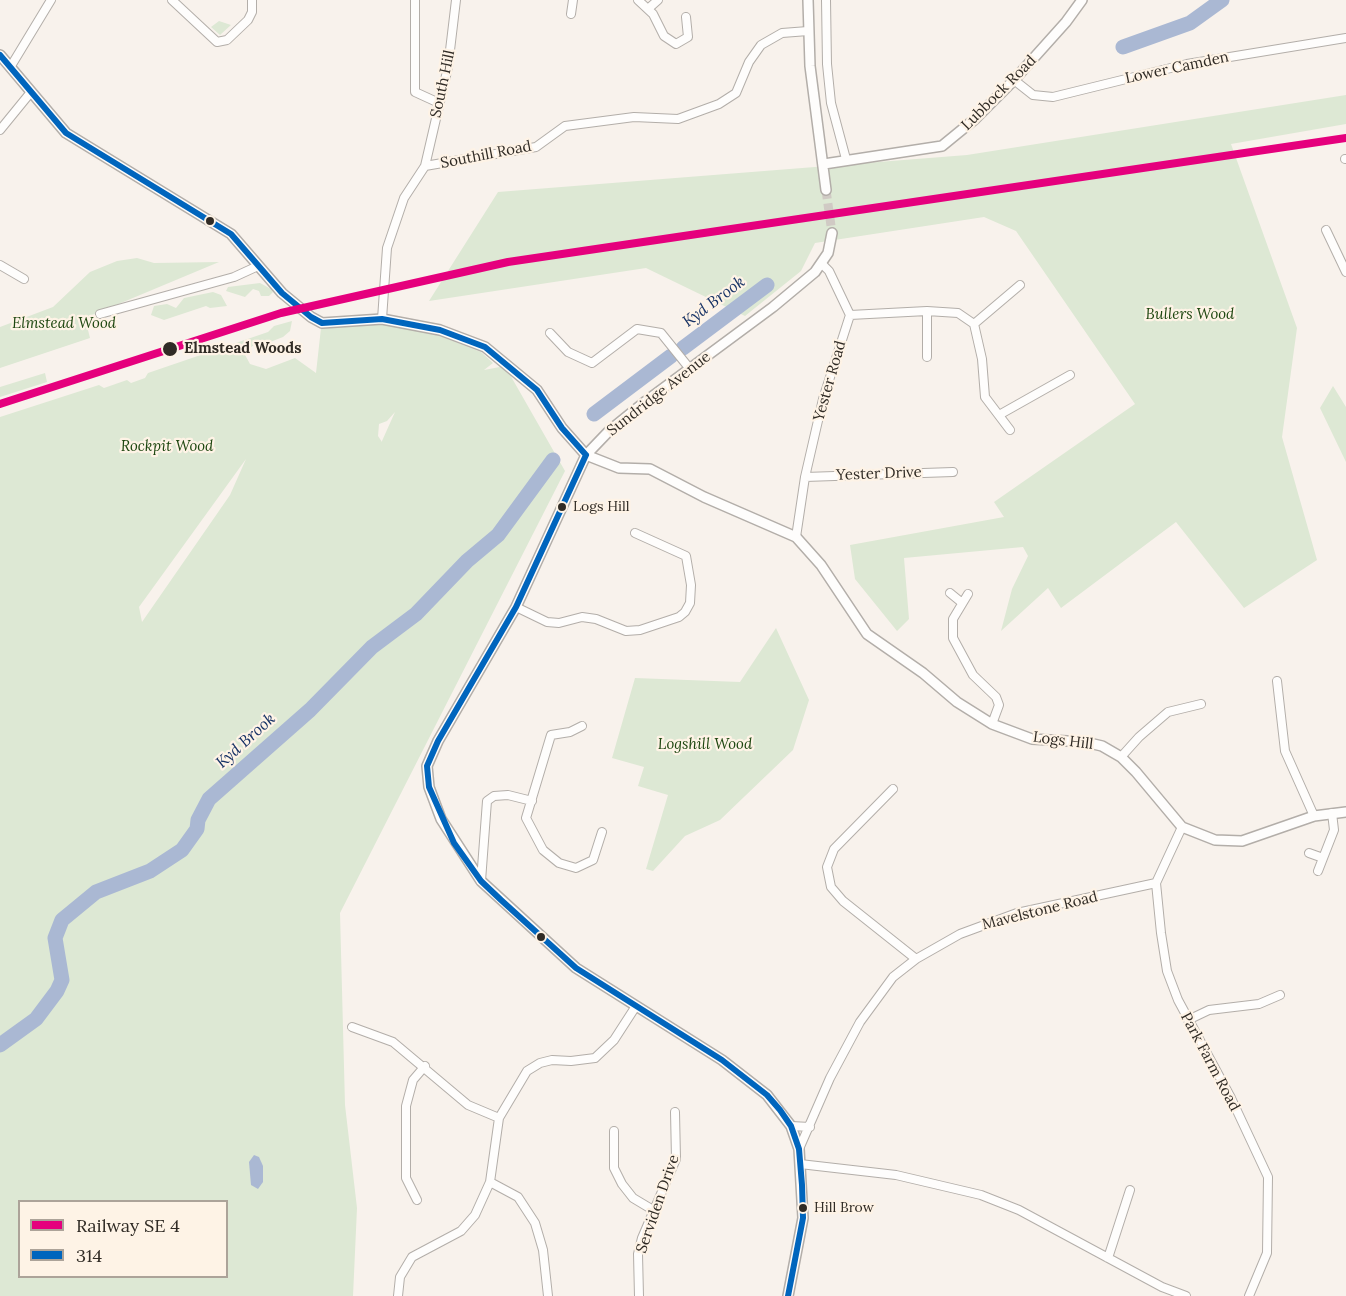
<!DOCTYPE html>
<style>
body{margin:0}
#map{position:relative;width:1346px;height:1296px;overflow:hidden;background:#f8f2ec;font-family:Lora,serif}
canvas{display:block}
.legend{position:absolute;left:18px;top:1200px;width:210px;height:78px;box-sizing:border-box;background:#fef3e6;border:2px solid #aca399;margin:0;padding:8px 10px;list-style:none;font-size:18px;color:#302b25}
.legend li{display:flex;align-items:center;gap:12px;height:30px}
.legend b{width:30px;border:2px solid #aca399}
</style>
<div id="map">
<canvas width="1346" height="1296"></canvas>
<ul class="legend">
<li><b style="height:8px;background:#e5007d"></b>Railway SE 4</li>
<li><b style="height:8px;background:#0065bd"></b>314</li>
</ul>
</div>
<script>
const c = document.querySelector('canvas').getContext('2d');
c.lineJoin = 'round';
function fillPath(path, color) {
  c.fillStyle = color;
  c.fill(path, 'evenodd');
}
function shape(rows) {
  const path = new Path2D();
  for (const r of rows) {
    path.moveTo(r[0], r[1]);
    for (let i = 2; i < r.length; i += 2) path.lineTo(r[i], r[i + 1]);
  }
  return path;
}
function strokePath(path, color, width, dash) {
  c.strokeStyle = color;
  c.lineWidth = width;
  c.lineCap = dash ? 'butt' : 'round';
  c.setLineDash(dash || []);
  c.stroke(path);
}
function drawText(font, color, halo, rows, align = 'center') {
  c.font = font + ' Lora,serif';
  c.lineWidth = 4.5;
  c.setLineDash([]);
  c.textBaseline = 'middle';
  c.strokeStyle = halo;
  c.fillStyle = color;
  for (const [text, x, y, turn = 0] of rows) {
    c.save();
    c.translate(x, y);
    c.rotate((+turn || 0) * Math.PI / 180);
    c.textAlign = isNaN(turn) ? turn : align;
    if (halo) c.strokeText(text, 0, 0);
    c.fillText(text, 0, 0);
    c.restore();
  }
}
fillPath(shape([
 [219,21,231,25,220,35,211,27],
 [1346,95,1346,124,1231,144,1297,328,1282,437,1317,560,1244,608,1176,522,1061,608,1048,588,1001,631,1012,589,1028,556,1023,547,904,558,909,619,897,631,855,579,850,545,1004,517,994,502,1135,404,1016,231,984,217,815,243,801,271,745,316,646,268,429,301,498,192,967,155],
 [137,258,154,263,219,262,85,318,90,338,0,368,0,327,53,307,90,272,117,261],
 [260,283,271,289,273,292,269,296,261,296,259,291,253,289,245,297,226,291,228,287],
 [213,292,221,295,227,306,210,308,206,306,164,320,151,315,154,306,167,304,176,308,184,298],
 [292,321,290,331,283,337,265,344,255,344,244,353,250,364,266,369,295,358,316,373,321,328,382,323,440,336,481,352,493,363,484,370,505,366,565,471,340,913,345,1105,357,1208,353,1296,0,1296,0,417,99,385,104,388,127,380,131,383,145,378,148,373,268,332,274,326],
 [395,412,382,441,382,442,378,436,379,424,387,421],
 [246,459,230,495,142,622,139,607],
 [20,1202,226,1202,226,1276,20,1276],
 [45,373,47,382,0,397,0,387],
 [1333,386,1346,407,1346,462,1320,408],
 [776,628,809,700,793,750,720,820,685,836,653,871,646,869,668,795,638,786,644,767,612,758,635,678,740,682]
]), '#dde8d4');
fillPath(shape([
 [254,1155,259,1157,263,1166,263,1182,258,1189,251,1185,249,1162]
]), '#aab8d3');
strokePath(shape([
 [1123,47,1190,23,1222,0],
 [683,348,767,285],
 [594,414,671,356],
 [0,1045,36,1019,57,991,62,980,55,938,62,920,96,892,150,871,182,850,197,829,198,820,209,799,310,710,372,647,416,614,467,561,498,535,553,460]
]), '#aab8d3', 15);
strokePath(shape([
 [826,190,832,233]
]), '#d0cac4', 9, [9, 4.5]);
const minor = shape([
 [172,0,217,42,227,40,248,20,252,12,252,0],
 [415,0,415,92,439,103],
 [638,0,653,14,664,36,676,44,688,37,686,17],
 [826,0,827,64,831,103,846,159],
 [649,8,658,0],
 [571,14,573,0],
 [11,66,51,0],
 [1014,80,1033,95,1053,97,1187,64,1346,38],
 [0,130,31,92],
 [1345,159,1346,159],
 [425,166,448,67,456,0],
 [1326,230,1346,272],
 [0,265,24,279],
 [100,314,234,277,258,266],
 [850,315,927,311,958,313,974,324,982,359,985,397,1010,430],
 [382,319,387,248,404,198,425,166,536,147,565,126,634,117,678,119,719,104,736,93,749,62,761,45,782,33,808,31],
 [974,324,1020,285],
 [550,333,568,352,592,363,637,329,661,333,690,369],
 [927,357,927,311],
 [999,415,1070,375],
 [805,477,953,472],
 [796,537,805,477,823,399,850,315,829,271,822,264],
 [950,593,961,602],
 [968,594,953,619,953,638,973,675,996,697,999,705,992,724],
 [516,607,547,622,559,623,582,617,596,619,626,631,640,630,679,617,685,612,690,603,691,585,686,556,635,533],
 [1277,681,1285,751,1314,816],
 [582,726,570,732,551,735,526,818,543,850,559,863,576,868,593,860,602,832],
 [1121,757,1139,737,1168,712,1201,704],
 [893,789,834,849,827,867,831,887,843,901,916,959],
 [1182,827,1156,883,1161,933,1167,971,1178,1000,1231,1098,1268,1177,1267,1253,1249,1296],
 [1309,853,1323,858],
 [1318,871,1334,830,1332,813],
 [481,881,487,801,494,796,508,795,532,801],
 [1188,1020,1209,1010,1259,1004,1280,995],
 [352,1027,393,1042,468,1105,499,1118],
 [791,1126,810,1127],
 [614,1131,614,1168,622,1184,633,1198,653,1210],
 [799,1149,830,1078,860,1022,893,977,916,959,960,934,1017,913,1156,883],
 [800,1164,896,1175,981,1195,1019,1210,1162,1287,1186,1296],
 [490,1182,518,1197,535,1223,543,1250,548,1296],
 [417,1200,406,1178,406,1106,413,1080,425,1066],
 [1108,1258,1130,1190],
 [398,1296,400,1277,412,1257,461,1231,475,1215,490,1182,499,1118,527,1071,540,1063,552,1060,571,1061,595,1058,614,1040,636,1006],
 [639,1296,638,1254,642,1238,676,1159,675,1112]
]);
const tertiary = shape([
 [808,0,810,66,826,190],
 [0,55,66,133,231,234,282,293,311,317,322,323,382,319,440,330,485,347,537,390,562,428,586,455,619,468,650,469,704,497,796,537,821,565,867,634,923,673,957,702,992,724,1032,739,1085,742,1102,746,1121,757,1136,772,1182,827,1215,840,1242,841,1314,816,1346,812],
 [824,164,942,146,975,119,1014,80,1066,22,1082,0],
 [788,1296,803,1218,799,1149,791,1126,767,1095,722,1060,576,968,481,881,441,819,429,787,427,766,438,741,516,607,586,455,609,431,646,401,773,307,815,272,828,253,832,233]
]);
strokePath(minor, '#b3aea9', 10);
strokePath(tertiary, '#b3aea9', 12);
strokePath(minor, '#fefdfc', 8);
strokePath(tertiary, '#fefdfc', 9);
strokePath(shape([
 [0,55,66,133,231,234,282,293,311,317,322,323,382,319,440,330,485,347,537,390,562,428,586,455],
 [586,455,516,607,438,741,427,766,429,787,454,843,481,881,501,900,576,968,722,1060,767,1095,780,1110,791,1126,799,1149,802,1185,803,1218,788,1296]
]), '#0065bd', 6);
strokePath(shape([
 [0,404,281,313,508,262,1346,138]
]), '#e5007d', 8);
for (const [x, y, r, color] of [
 [210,221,5,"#302b25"],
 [170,349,8,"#302b25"],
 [562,507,5,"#302b25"],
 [541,937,5,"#302b25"],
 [803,1208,5,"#302b25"]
]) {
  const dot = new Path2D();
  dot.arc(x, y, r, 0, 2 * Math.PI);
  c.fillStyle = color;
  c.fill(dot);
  strokePath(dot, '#fef3e6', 2);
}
drawText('14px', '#302b25', '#fef3e6', [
 ["Logs Hill",573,507],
 ["Hill Brow",814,1208]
], 'left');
drawText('15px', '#302b25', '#fef3e6', [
 ["Lower Camden",1177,68,-12],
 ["South Hill",443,84,-78],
 ["Lubbock Road",999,93,-45],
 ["Southill Road",486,155,-11],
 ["Yester Road",830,381,-74],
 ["Sundridge Avenue",659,394,-38],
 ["Yester Drive",879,474,-2],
 ["Logs Hill",1063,741,7],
 ["Mavelstone Road",1040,911,-14],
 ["Park Farm Road",1210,1062,62],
 ["Serviden Drive",658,1204,-71]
]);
drawText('italic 15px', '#1d460f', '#fef3e6', [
 ["Bullers Wood",1190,315],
 ["Elmstead Wood",64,324],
 ["Rockpit Wood",167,447],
 ["Logshill Wood",705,745]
]);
drawText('bold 15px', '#302b25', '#fef3e6', [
 ["Elmstead Woods",184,349]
], 'left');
drawText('italic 16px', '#183366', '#fef3e6', [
 ["Kyd Brook",714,302,-37],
 ["Kyd Brook",246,741,-42]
]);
</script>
